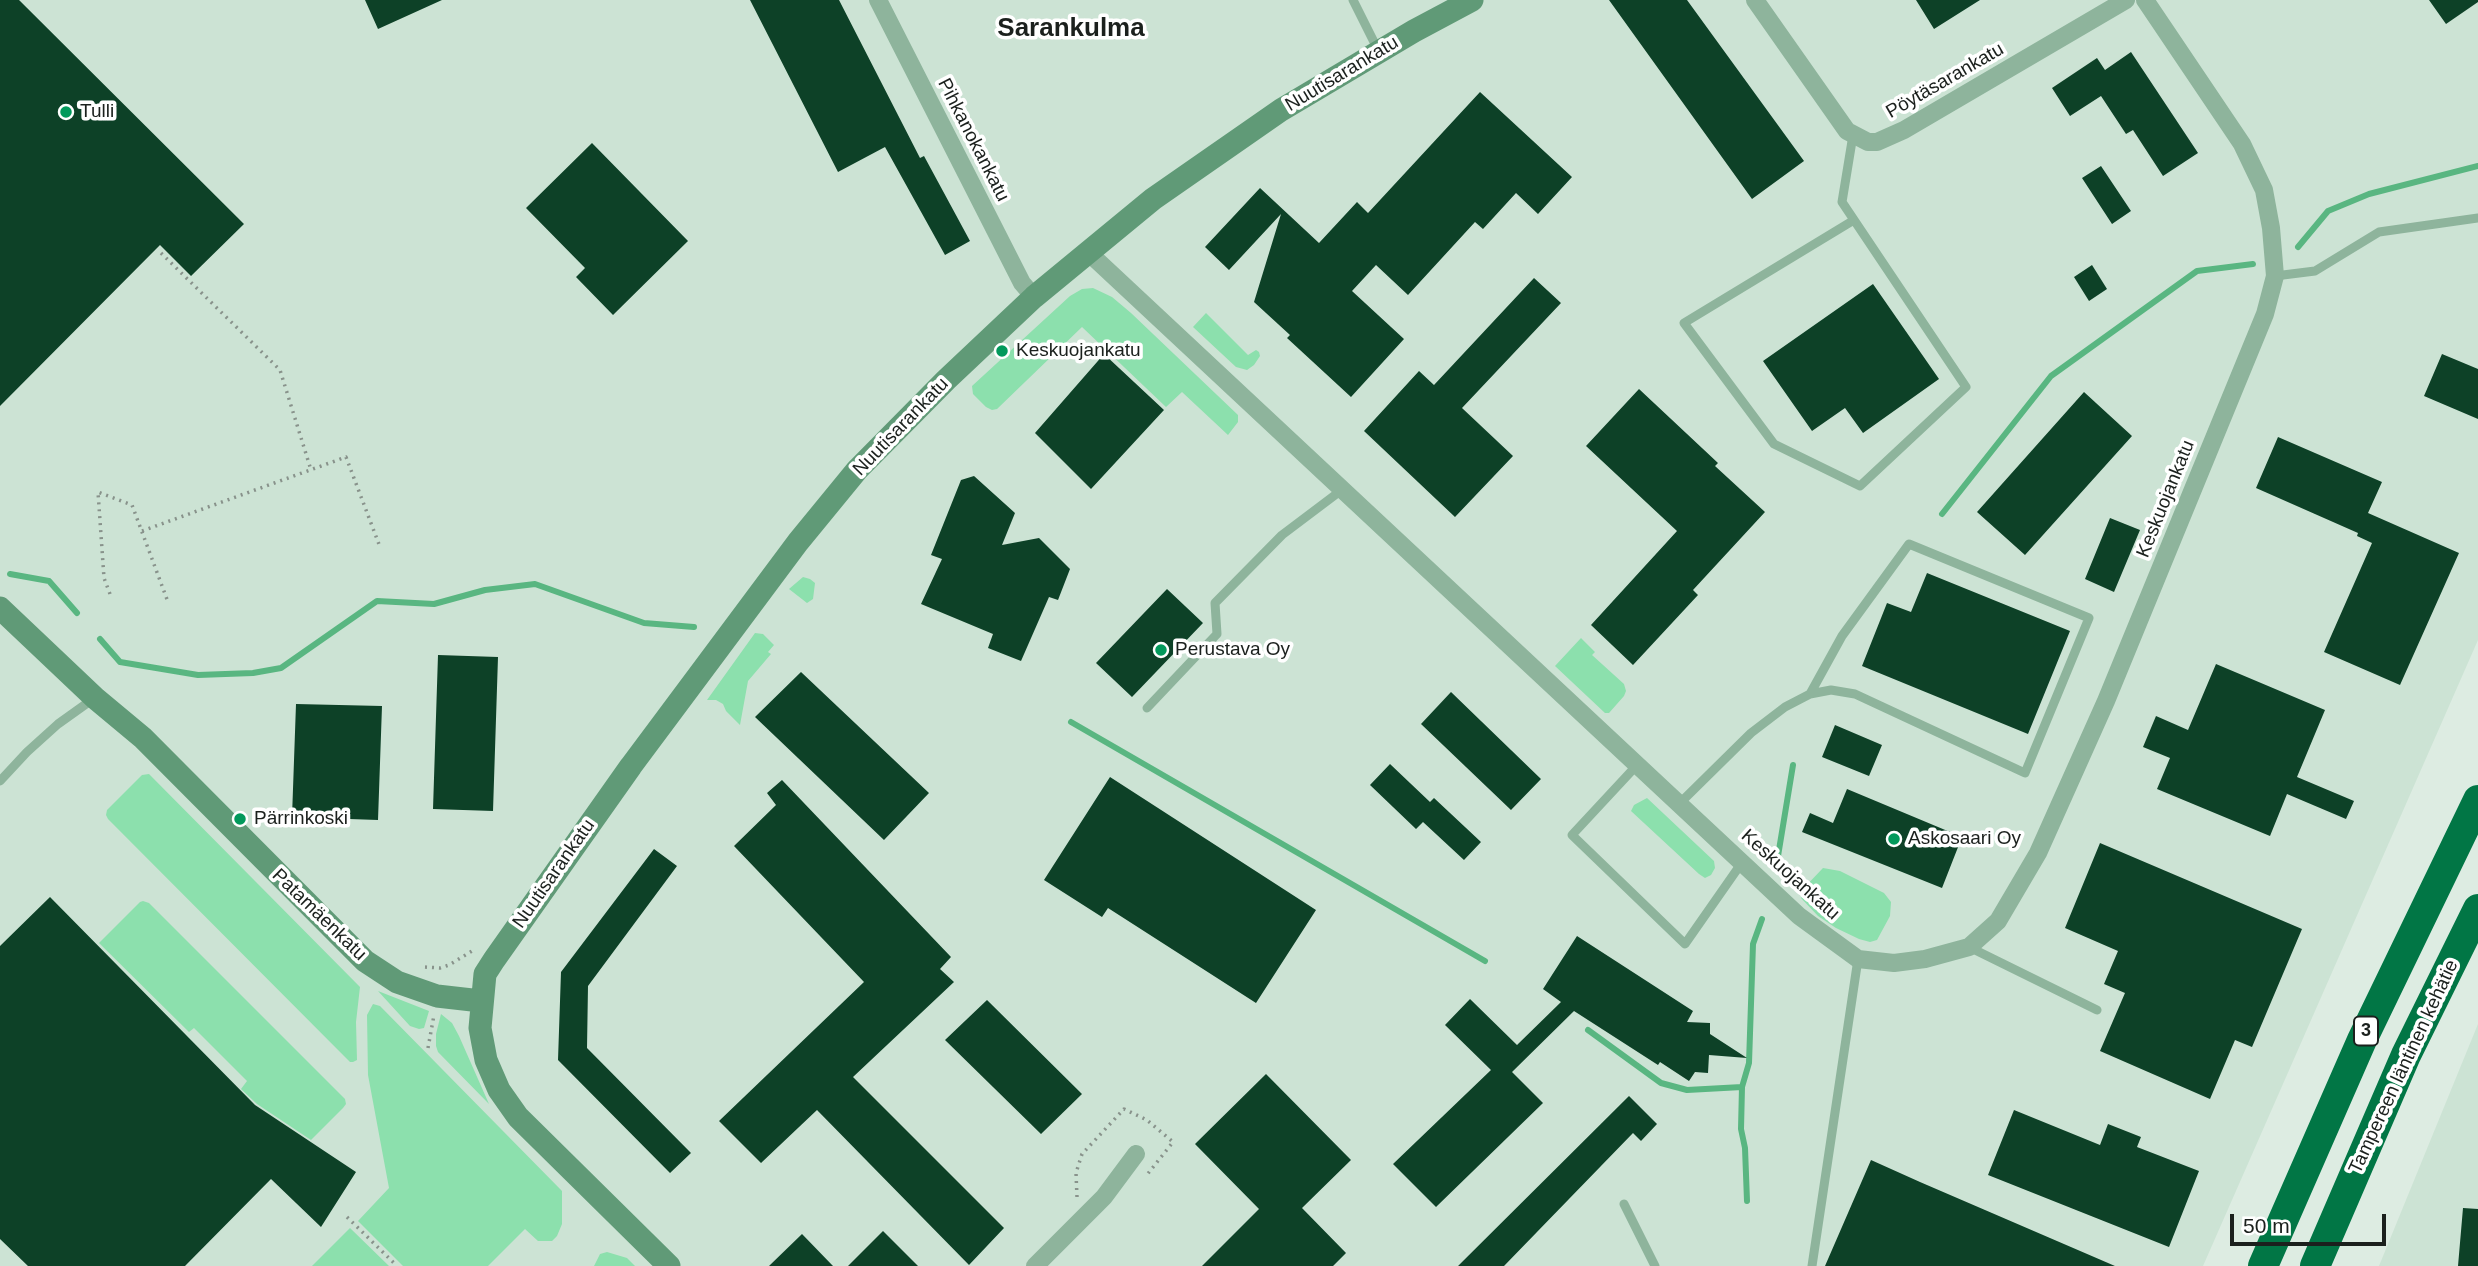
<!DOCTYPE html>
<meta charset="utf-8">
<style>
body{margin:0}
#map{position:relative;width:2478px;height:1266px;overflow:hidden;background:#ddece2;font-family:Helvetica,sans-serif}
canvas{display:block}
.scale{position:absolute;left:2230px;top:1214px;width:156px;height:32px;box-sizing:border-box;border:4px solid #1b201d;border-top:0;padding-left:9px;font-size:21px;line-height:24px;white-space:nowrap;color:#1b201d;-webkit-text-stroke:5px #fff;paint-order:stroke}
</style>
<div id="map">
<canvas width="2478" height="1266"></canvas>
<div class="scale">50 m</div>
</div>
<script>
const c = document.querySelector('canvas').getContext('2d');
c.lineJoin = 'round';
function fillPath(path, color) {
  c.fillStyle = color;
  c.fill(path, 'evenodd');
}
function shape(rows) {
  const path = new Path2D();
  for (const r of rows) {
    path.moveTo(r[0], r[1]);
    for (let i = 2; i < r.length; i += 2) path.lineTo(r[i], r[i + 1]);
  }
  return path;
}
function strokePath(path, color, width, dash) {
  c.strokeStyle = color;
  c.lineWidth = width;
  c.lineCap = dash ? 'butt' : 'round';
  c.setLineDash(dash || []);
  c.stroke(path);
}
function drawText(font, color, halo, rows, align = 'center') {
  c.font = font + ' Helvetica,sans-serif';
  c.lineWidth = 7;
  c.setLineDash([]);
  c.textBaseline = 'middle';
  c.strokeStyle = halo;
  c.fillStyle = color;
  for (const [text, x, y, turn = 0] of rows) {
    c.save();
    c.translate(x, y);
    c.rotate((+turn || 0) * Math.PI / 180);
    c.textAlign = isNaN(turn) ? turn : align;
    if (halo) c.strokeText(text, 0, 0);
    c.fillText(text, 0, 0);
    c.restore();
  }
}
fillPath(shape([
 [0,0,2478,0,2478,640,2203,1266,0,1266],
 [2478,1024,2478,1266,2379,1266]
]), '#cce3d4');
fillPath(shape([
 [1093,288,1112,297,1131,313,1238,415,1238,422,1228,435,1182,392,1166,407,1082,327,997,409,992,410,986,407,973,394,972,386,1070,296,1082,289],
 [1206,313,1248,355,1256,350,1259,352,1260,356,1254,365,1247,370,1236,367,1193,327],
 [803,577,810,579,815,583,813,599,807,603,789,589],
 [755,633,763,634,774,645,768,652,771,654,748,681,740,725,726,711,723,704,716,700,707,700],
 [1581,638,1595,652,1592,655,1624,684,1626,691,1624,696,1609,713,1605,713,1555,666],
 [149,774,360,987,356,1022,357,1060,353,1062,350,1062,108,819,106,815,107,810,142,775],
 [1647,798,1714,861,1715,868,1711,875,1705,878,1699,874,1631,811,1634,805],
 [1823,868,1840,871,1884,893,1891,902,1890,916,1877,940,1870,942,1859,939,1836,928,1818,916,1801,898,1802,890],
 [143,901,149,903,345,1099,346,1104,343,1108,311,1140,257,1104,241,1089,247,1081,194,1028,189,1032,99,943,140,902],
 [378,991,429,1011,424,1028,419,1029,410,1026],
 [373,1004,380,1006,562,1191,562,1224,557,1236,552,1241,538,1241,525,1229,488,1266,403,1266,358,1221,389,1188,368,1075,367,1015],
 [441,1014,452,1023,459,1036,489,1104,438,1052,436,1046,436,1034],
 [350,1228,389,1266,312,1266],
 [607,1252,627,1258,635,1266,594,1266,600,1254]
]), '#8ce0ad');
strokePath(shape([
 [2298,247,2328,211,2369,194,2478,166],
 [1942,514,2051,376,2197,271,2253,264],
 [10,574,49,581,77,613],
 [100,639,120,662,198,675,253,673,281,668,377,601,434,604,485,590,535,584,644,623,694,627],
 [1071,722,1485,961],
 [1778,856,1793,765],
 [1588,1030,1661,1083,1687,1090,1742,1087],
 [1747,1201,1745,1148,1741,1129,1742,1087,1749,1063,1753,944,1762,919]
]), '#59b681', 6);
fillPath(shape([
 [0,0,19,0,244,224,191,276,160,245,0,406],
 [365,0,442,0,378,29],
 [750,0,839,0,920,158,924,156,970,241,945,255,885,147,838,172],
 [1609,0,1687,0,1804,161,1752,199],
 [1916,0,1980,0,1934,29],
 [2429,0,2478,0,2478,2,2446,24],
 [2131,52,2198,153,2163,176,2133,130,2126,134,2101,96,2070,116,2052,88,2097,58,2105,70],
 [1480,92,1572,177,1538,214,1516,193,1483,229,1475,222,1408,295,1376,265,1352,291,1404,339,1351,397,1287,338,1290,335,1254,302,1281,214,1229,270,1205,247,1260,188,1319,243,1357,202,1368,213],
 [592,143,688,241,613,315,576,277,585,268,526,208],
 [2101,166,2131,211,2112,224,2082,178],
 [2092,265,2107,289,2089,301,2074,277],
 [1534,278,1561,303,1462,408,1513,456,1455,517,1364,431,1419,371,1434,385],
 [1873,284,1939,379,1863,433,1845,408,1812,431,1763,361],
 [1104,354,1164,410,1091,489,1035,433],
 [2442,354,2478,369,2478,419,2424,396],
 [1639,389,1718,463,1715,466,1765,512,1693,590,1698,595,1633,665,1591,625,1677,531,1586,446],
 [2084,392,2132,436,2025,555,1977,512],
 [2278,437,2382,482,2368,513,2459,553,2400,685,2324,652,2372,543,2357,536,2358,533,2256,488],
 [974,476,1015,513,1002,545,1039,538,1070,569,1058,600,1049,597,1021,661,988,648,993,634,921,604,942,559,931,555,961,480],
 [2110,518,2140,530,2114,592,2085,579],
 [1927,573,2070,631,2028,734,1862,666,1887,603,1911,612],
 [1167,589,1203,623,1132,697,1096,663],
 [438,655,498,657,493,811,433,809],
 [2216,664,2325,710,2297,777,2354,801,2346,819,2287,794,2270,836,2157,789,2170,758,2143,747,2156,716,2188,730],
 [801,672,929,793,884,840,755,717],
 [1451,692,1541,779,1511,810,1421,724],
 [296,704,382,706,378,820,292,817],
 [1835,725,1882,745,1869,776,1822,757],
 [1390,764,1430,802,1434,798,1481,842,1464,860,1423,822,1416,829,1370,785],
 [1110,777,1316,910,1256,1003,1108,908,1102,917,1044,880],
 [782,780,951,957,940,969,954,982,853,1077,1004,1228,969,1265,817,1110,761,1163,719,1121,864,982,734,846,776,805,767,793],
 [1847,789,1962,837,1942,888,1802,832,1810,813,1833,823],
 [2100,843,2302,929,2252,1047,2235,1040,2210,1099,2100,1051,2125,993,2104,984,2118,951,2065,928],
 [654,849,677,866,588,986,587,1048,691,1153,670,1173,558,1060,561,972],
 [50,897,255,1105,356,1172,321,1227,271,1179,185,1266,28,1266,0,1239,0,946],
 [1577,936,1693,1011,1687,1022,1710,1023,1710,1034,1747,1058,1709,1055,1708,1073,1695,1072,1689,1081,1660,1062,1658,1065,1574,1011,1512,1072,1543,1103,1436,1207,1393,1164,1491,1070,1445,1025,1470,999,1517,1045,1561,1002,1543,989],
 [987,1000,1082,1094,1041,1134,945,1040],
 [1266,1074,1351,1160,1302,1208,1346,1253,1333,1266,1202,1266,1259,1209,1195,1144],
 [1629,1096,1657,1124,1641,1141,1633,1133,1504,1266,1458,1266],
 [2014,1110,2100,1145,2108,1124,2141,1137,2137,1147,2199,1171,2169,1247,1988,1175],
 [1871,1160,1920,1182,2115,1266,1825,1266],
 [2463,1208,2478,1209,2478,1266,2458,1266],
 [883,1231,918,1266,848,1266],
 [802,1234,833,1266,769,1266]
]), '#0d4127');
strokePath(shape([
 [161,253,280,370,311,470],
 [142,531,346,457,380,547],
 [110,594,104,578,98,492,132,505,168,602],
 [425,967,440,968,449,965,472,951],
 [428,1048,434,1015],
 [1077,1197,1076,1173,1082,1154,1124,1109,1147,1120,1173,1142,1146,1176],
 [347,1217,397,1266]
]), '#88928b', 3.5, [2, 5]);
strokePath(shape([
 [1353,0,1378,50],
 [1853,135,1842,202,1966,387,1860,486,1774,444,1684,323,1854,220],
 [2275,276,2315,271,2379,232,2478,218],
 [1147,708,1217,634,1215,603,1282,535,1343,489],
 [1638,764,1572,835,1685,944,1743,861],
 [0,781,27,752,58,724,93,699],
 [1680,803,1751,733,1785,707,1810,694,1831,690,1855,694,2025,773,2089,618,1909,544,1842,636,1810,694],
 [1969,947,2097,1010],
 [1624,1204,1655,1266],
 [1812,1266,1858,959]
]), '#8eb49c', 9);
strokePath(shape([
 [878,0,1022,283,1034,297],
 [1755,0,1847,131,1868,142,1877,142,1904,130,2126,0],
 [1089,253,1799,916,1858,959,1894,963,1925,959,1969,947,1998,921,2038,853,2106,701,2265,314,2275,276,2271,228,2264,190,2242,144,2145,0],
 [1035,1266,1104,1197,1136,1154]
]), '#8eb49c', 18);
strokePath(shape([
 [0,608,95,698,143,738,365,961,397,982,437,996,481,1001],
 [669,1266,518,1117,499,1090,486,1060,480,1028,485,974,494,960,631,766,798,542,857,470,946,380,1034,297,1153,199,1281,110,1414,31,1472,0]
]), '#609a77', 23);
strokePath(shape([
 [2263,1266,2362,1040,2478,800],
 [2315,1266,2406,1055,2478,909]
]), '#017645', 30);
for (const [x, y, r, color] of [
 [66,112,7,"#02995b"],
 [1002,351,7,"#02995b"],
 [1161,650,7,"#02995b"],
 [240,819,7,"#02995b"],
 [1894,839,7,"#02995b"]
]) {
  const dot = new Path2D();
  dot.arc(x, y, r, 0, 2 * Math.PI);
  c.fillStyle = color;
  c.fill(dot);
  strokePath(dot, '#fff', 2.5);
}
for (const [x, y, w] of [
 [2366,1031,24]
]) {
  const box = new Path2D();
  box.roundRect(x - w / 2, y - 14.5, w, 29, 5);
  c.fillStyle = '#fff';
  c.fill(box);
  strokePath(box, '#1b201d', 2);
}
drawText('bold 18px', '#1b201d', null, [
 ["3",2366,1031]
]);
drawText('19px', '#1b201d', '#fff', [
 ["Nuutisarankatu",1342,74,-31],
 ["Pöytäsarankatu",1945,81,-30],
 ["Pihkanokankatu",973,140,63],
 ["Nuutisarankatu",901,427,-46],
 ["Keskuojankatu",2166,499,-68],
 ["Nuutisarankatu",554,874,-55],
 ["Keskuojankatu",1790,875,42],
 ["Patamäenkatu",319,915,44],
 ["Tampereen läntinen kehätie",2404,1067,-65]
]);
drawText('19px', '#1b201d', '#fff', [
 ["Tulli",80,112],
 ["Keskuojankatu",1016,351],
 ["Perustava Oy",1175,650],
 ["Pärrinkoski",254,819],
 ["Askosaari Oy",1908,839]
], 'left');
drawText('bold 26px', '#1b201d', '#fff', [
 ["Sarankulma",1071,29]
]);
</script>
